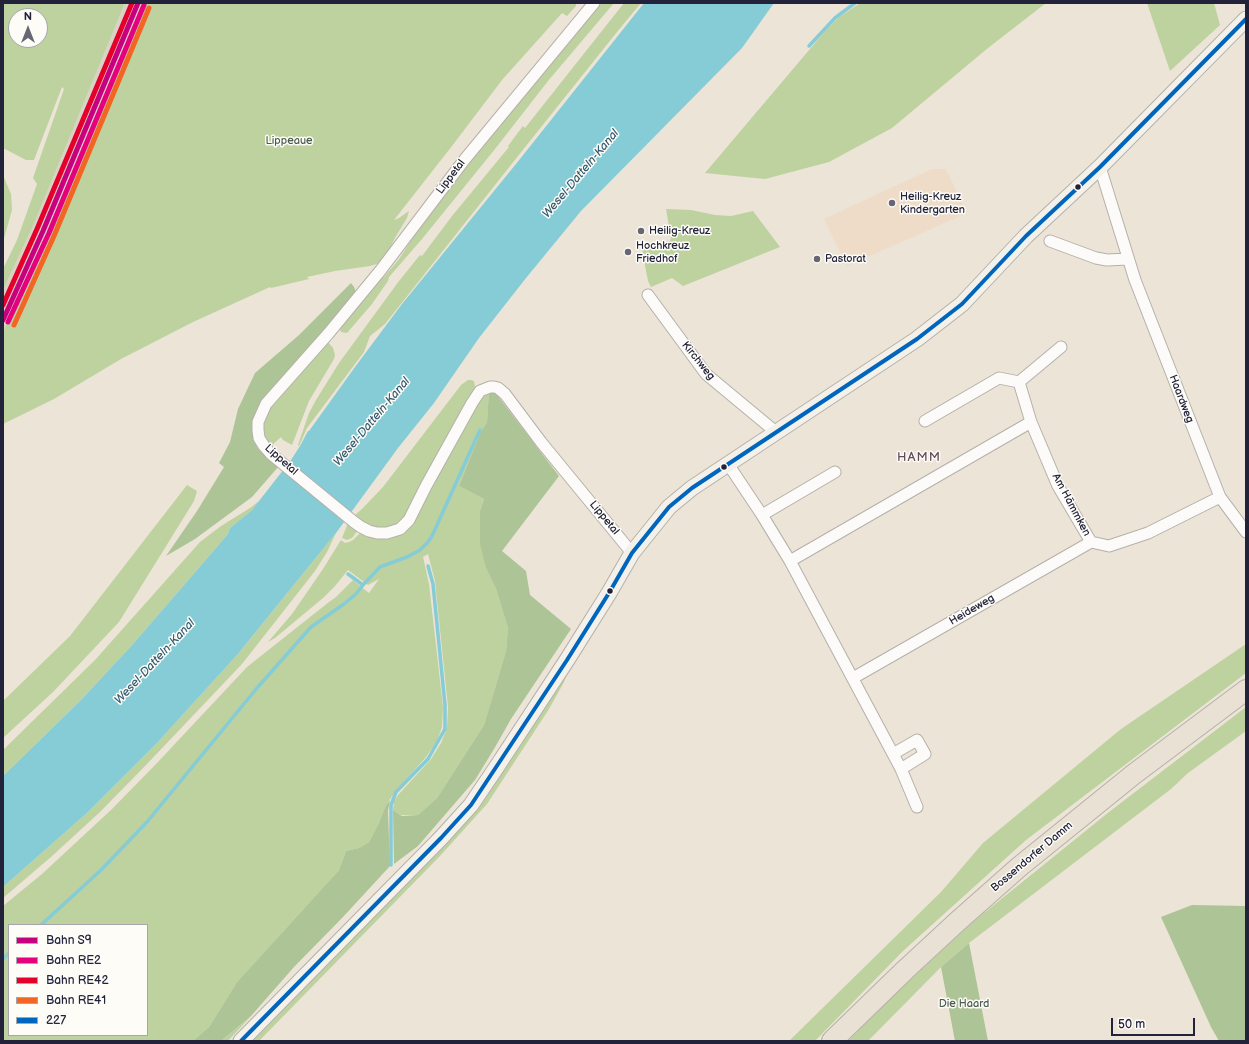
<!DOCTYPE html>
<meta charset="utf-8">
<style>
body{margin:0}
#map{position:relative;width:1249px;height:1044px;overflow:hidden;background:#ebe4d7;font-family:"Balsamiq Sans",sans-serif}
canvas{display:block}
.frame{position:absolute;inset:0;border:4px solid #22223b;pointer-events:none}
.legend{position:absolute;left:8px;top:924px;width:140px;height:112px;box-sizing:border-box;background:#fdfcf7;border:1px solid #a5a5ac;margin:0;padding:5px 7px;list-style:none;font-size:12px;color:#22223b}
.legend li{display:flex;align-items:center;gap:8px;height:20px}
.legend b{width:20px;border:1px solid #a5a5ac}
.north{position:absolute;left:8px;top:8px;width:40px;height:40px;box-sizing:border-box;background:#fdfcf7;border:1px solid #a5a5ac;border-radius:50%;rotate:0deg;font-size:11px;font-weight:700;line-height:16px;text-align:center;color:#22223b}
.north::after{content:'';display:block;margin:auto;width:14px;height:18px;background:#686672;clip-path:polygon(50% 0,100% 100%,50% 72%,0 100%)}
.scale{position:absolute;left:1111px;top:1018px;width:84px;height:18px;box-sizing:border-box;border:2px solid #22223b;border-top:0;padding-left:5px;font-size:12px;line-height:14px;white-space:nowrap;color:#22223b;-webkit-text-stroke:3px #fdfcf7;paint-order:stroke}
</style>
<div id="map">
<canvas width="1249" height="1044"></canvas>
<div class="frame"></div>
<ul class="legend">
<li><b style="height:5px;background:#c7007f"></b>Bahn S9</li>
<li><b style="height:5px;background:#e5007d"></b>Bahn RE2</li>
<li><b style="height:5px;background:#e4002b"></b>Bahn RE42</li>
<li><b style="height:5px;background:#f26522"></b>Bahn RE41</li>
<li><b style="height:5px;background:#0065bd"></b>227</li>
</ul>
<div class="north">N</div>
<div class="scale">50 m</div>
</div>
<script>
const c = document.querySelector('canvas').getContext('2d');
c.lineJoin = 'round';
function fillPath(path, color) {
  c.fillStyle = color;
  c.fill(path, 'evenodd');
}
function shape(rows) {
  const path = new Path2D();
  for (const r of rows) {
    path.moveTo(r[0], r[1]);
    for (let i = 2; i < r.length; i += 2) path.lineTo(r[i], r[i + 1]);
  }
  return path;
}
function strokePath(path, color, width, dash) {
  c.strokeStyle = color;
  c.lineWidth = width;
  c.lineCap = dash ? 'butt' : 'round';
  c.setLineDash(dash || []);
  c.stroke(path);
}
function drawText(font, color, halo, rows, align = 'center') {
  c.font = font + ' "Balsamiq Sans",sans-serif';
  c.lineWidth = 3;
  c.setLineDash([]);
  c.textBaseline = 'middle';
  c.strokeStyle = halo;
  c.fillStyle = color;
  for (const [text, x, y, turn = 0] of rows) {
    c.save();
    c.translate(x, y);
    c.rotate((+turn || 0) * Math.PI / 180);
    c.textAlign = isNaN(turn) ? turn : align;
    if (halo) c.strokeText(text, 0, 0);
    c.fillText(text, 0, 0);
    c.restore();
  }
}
fillPath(shape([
 [932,169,946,169,967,213,847,266,824,219]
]), '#eedcc9');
fillPath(shape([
 [125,3,143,3,48,231,3,332,3,290,33,226]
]), '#dbd1c7');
fillPath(shape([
 [3,3,125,3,33,226,3,290,3,269,17,240,37,184,33,178,64,89,62,87,34,160,26,160,3,148],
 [16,16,40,16,40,40,16,40],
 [143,3,576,3,576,6,567,16,562,13,502,80,452,146,394,220,399,218,409,211,407,218,396,236,383,262,370,266,335,271,307,277,309,279,271,288,270,287,193,322,121,359,54,399,3,424,3,332,48,231],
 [601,3,614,3,548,81,495,149,422,239,389,277,388,281,372,304,347,333,341,332,340,329,347,318,377,281,384,277,399,259,423,222,478,152,515,106],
 [624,3,641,3,617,32,518,156,385,324,370,336,364,352,307,428,299,446,298,445,309,413,316,400,339,363,399,281,420,255,422,256,452,216,509,147,508,146,523,126,525,128],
 [860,3,1046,3,988,48,892,128,829,162,765,179,705,173,826,30,838,18],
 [1147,3,1214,3,1220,25,1170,71],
 [3,175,11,194,12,210,3,242],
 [666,209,691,210,715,215,731,216,753,211,780,247,683,286,672,278,651,287,648,281,641,245,670,241,671,238],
 [328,342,333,348,335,355,334,359,309,401,292,445,283,440,281,437,270,447,266,441,264,433,263,424,265,417,270,409],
 [468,380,471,380,474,381,475,386,479,388,405,516,400,522,393,526,387,528,378,528,364,524,354,516,363,508,383,487,461,385],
 [489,390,487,422,481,431,459,486,484,499,480,511,486,568,496,589,508,628,506,651,484,725,437,798,418,815,401,815,393,810,394,801,398,795,431,759,441,743,447,728,448,707,435,581,428,554,423,557,429,584,443,707,442,727,437,741,426,757,395,792,386,805,378,825,369,842,359,848,346,851,339,870,237,982,209,1027,193,1041,3,1041,3,906,42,874,112,809,157,763,247,667,329,602,336,597,353,580,369,593,379,579,368,585,348,570,335,586,323,598,275,638,268,642,292,614,323,569,341,540,345,543,349,542,353,540,360,533,377,539,393,538,406,531,413,524,475,406,480,396],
 [9,925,147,925,147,1035,9,1035],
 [187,485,197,491,194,501,119,622,53,692,3,738,3,701,70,636],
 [259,501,252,510,230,528,228,534,133,644,81,700,3,776,3,750,95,660,200,542,221,526,250,508],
 [348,523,358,530,352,538,347,540,342,538],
 [336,533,327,552,315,571,242,664,147,764,100,812,51,857,3,898,3,887,88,812,157,743,237,655],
 [1246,644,1246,673,1026,840,903,951,815,1041,789,1041,941,892,983,843,1121,729],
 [569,669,564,682,549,709,487,804,440,856,259,1041,251,1041,405,884],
 [1246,707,1246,731,1188,773,1171,789,969,943,941,967,868,1041,848,1041,885,1003,974,921,1109,812],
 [251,1016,228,1041,221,1041]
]), '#bed29f');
fillPath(shape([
 [351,283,354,287,356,292,352,298,267,396,256,411,252,422,254,441,258,449,262,453,279,466,252,497,195,539,166,556,197,511,224,467,219,463,230,442,238,409,255,373,299,335],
 [489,390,494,391,559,476,502,551,526,571,530,595,571,629,511,719,494,749,475,780,418,846,394,864,393,810,402,816,418,815,437,798,484,725,506,651,508,628,496,589,486,568,480,544,480,511,484,499,459,486,481,431,487,422],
 [390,800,388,811,390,866,343,917,294,967,251,1016,221,1041,193,1041,209,1027,237,982,339,870,346,851,359,848,369,842,378,825,386,805],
 [1192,905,1246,906,1246,1041,1219,1041,1211,1027,1161,917],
 [969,943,988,1041,955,1041,941,967]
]), '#adc497');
fillPath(shape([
 [644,3,774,3,742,48,581,211,526,278,479,338,434,403,398,448,336,533,237,655,157,743,88,812,3,887,3,776,81,700,133,644,228,534,230,528,252,510,291,460,300,446,308,431,309,431,355,367,402,304,520,159]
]), '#85ccd6');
strokePath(shape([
 [809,46,835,18,855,3],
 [348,574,363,585,380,567,407,557,420,550,428,542,432,536,480,430],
 [391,865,391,805,396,792,428,759,445,729,445,705,433,584,428,566],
 [41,925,101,870,147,822,257,688,311,627,344,604,356,594,363,585],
 [3,959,9,953]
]), '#85ccd6', 3.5);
const street = shape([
 [594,3,465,159,380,271,328,334,266,404,258,422,258,430,259,438,264,446,271,454,354,522,361,527,369,531,377,533,387,533,400,529,409,520,426,486,472,403,480,391,490,387,494,387,498,388,505,394,541,442,632,553],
 [1100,167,1135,280,1220,497,1246,532],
 [1050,241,1096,258,1107,260,1128,259],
 [648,295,706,374,777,433],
 [1061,347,1019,382,1031,422,1058,486,1091,542,1109,546,1148,533,1220,497],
 [925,421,999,378,1019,382],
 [728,464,762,515,790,561,901,769,925,754,917,740,893,754],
 [762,515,835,472],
 [790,561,1031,422],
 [853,678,1091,542],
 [901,769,917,807]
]);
const secondary = shape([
 [241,1041,441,838,471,805,496,768,567,660,609,593,632,553,669,507,692,488,917,339,962,304,1026,236,1100,167,1246,19]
]);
const highway = shape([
 [832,1041,905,970,958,921,1019,867,1134,774,1246,690]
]);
strokePath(street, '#b5b0aa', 13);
strokePath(secondary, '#b5b0aa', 17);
strokePath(highway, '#b5b0aa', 22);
strokePath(street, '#fcfbf9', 11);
strokePath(secondary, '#f4f1eb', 15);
strokePath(highway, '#e8e1d4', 20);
strokePath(shape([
 [241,1041,441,838,471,805,567,660,609,593,632,553,669,507,692,488,917,339,962,304,1026,236,1100,167,1246,19]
]), '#0065bd', 4);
strokePath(shape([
 [3,320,43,231,138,3]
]), '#c7007f', 5);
strokePath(shape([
 [8,322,49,233,144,5]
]), '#e5007d', 5);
strokePath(shape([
 [3,305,37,229,132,3]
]), '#e4002b', 5);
strokePath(shape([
 [14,325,54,236,149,8]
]), '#f26522', 5);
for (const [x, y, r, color] of [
 [1078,187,3.5,"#22223b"],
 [892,203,4,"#686672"],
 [641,231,4,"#686672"],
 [628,252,4,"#686672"],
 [817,259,4,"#686672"],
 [724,467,3.5,"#22223b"],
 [610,591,3.5,"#22223b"]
]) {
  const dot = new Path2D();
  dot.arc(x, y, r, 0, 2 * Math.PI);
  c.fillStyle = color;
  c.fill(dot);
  strokePath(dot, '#fdfcf7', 1.5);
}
drawText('11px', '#4c5b4e', '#fdfcf7', [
 ["Lippeaue",289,141],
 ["Die Haard",964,1004]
]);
drawText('11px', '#22223b', '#fdfcf7', [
 ["Lippetal",451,177,-53],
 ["Kirchweg",698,361,51],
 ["Haardweg",1181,399,69],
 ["Lippetal",281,460,42],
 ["Am Hämmken",1071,505,62],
 ["Lippetal",604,518,51],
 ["Heideweg",972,610,-30],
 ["Bossendorfer Damm",1032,857,-40]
]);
drawText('11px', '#22223b', '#fdfcf7', [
 ["Heilig-Kreuz",900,197],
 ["Kindergarten",900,210],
 ["Heilig-Kreuz",649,231],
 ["Hochkreuz",636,246],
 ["Friedhof",636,259],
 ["Pastorat",825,259]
], 'left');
drawText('italic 12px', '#355a71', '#fdfcf7', [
 ["Wesel-Datteln-Kanal",581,174,-50],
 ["Wesel-Datteln-Kanal",372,422,-50],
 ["Wesel-Datteln-Kanal",155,662,-47]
]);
c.letterSpacing = '1px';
drawText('13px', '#614d5a', '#fdfcf7', [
 ["HAMM",919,458]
]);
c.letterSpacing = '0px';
</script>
